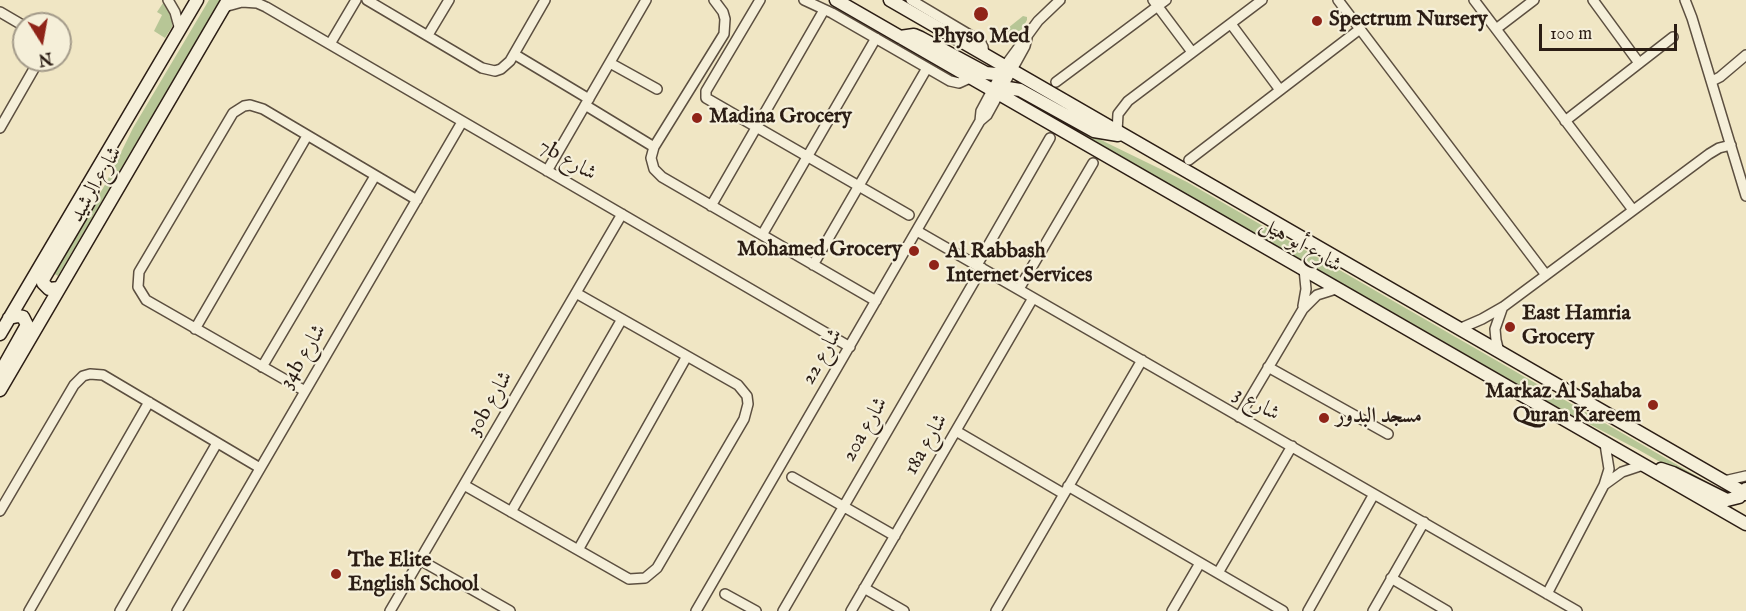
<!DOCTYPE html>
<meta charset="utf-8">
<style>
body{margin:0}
#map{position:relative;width:1746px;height:611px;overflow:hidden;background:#f0e6c4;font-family:"IM FELL English",serif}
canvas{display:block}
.north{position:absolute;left:12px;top:12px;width:60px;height:60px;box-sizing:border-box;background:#f5efd9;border:2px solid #a49b8a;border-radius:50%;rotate:169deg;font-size:16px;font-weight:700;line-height:24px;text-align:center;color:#2b1d14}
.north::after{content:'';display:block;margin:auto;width:21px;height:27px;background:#8f2418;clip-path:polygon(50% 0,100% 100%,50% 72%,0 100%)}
.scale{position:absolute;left:1539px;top:24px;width:138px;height:27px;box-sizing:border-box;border:3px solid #2b1d14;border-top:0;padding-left:8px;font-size:18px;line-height:21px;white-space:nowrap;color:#2b1d14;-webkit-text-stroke:4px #f5efd9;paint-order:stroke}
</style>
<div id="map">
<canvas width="1746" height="611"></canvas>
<div class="north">N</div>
<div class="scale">100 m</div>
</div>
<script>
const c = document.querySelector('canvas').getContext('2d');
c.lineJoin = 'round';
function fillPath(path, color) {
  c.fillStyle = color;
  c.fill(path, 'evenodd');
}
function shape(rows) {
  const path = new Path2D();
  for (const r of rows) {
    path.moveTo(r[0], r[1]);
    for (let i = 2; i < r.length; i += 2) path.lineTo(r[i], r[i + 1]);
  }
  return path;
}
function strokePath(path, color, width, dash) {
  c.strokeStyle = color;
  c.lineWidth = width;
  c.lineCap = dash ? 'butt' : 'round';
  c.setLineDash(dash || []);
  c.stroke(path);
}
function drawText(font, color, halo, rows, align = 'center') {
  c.font = font + ' "IM FELL English",Amiri,serif';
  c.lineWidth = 4.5;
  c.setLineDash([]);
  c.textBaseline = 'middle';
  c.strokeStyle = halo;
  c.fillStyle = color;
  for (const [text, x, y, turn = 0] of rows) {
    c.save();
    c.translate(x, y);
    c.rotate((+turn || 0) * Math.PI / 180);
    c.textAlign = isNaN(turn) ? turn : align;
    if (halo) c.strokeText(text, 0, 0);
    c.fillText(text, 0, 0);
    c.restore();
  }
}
fillPath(shape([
 [209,0,220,0,58,276,53,273,106,183,133,128],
 [163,3,173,18,172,27,165,38,154,31,162,15,157,12],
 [1023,16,1027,17,1027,20,1016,39,1003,32],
 [1032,101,1105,142,1187,182,1719,489,1717,494,1637,449,1566,412,1030,104]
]), '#b7c696');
const street = shape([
 [168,0,175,12,180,30],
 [367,0,482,68,495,71,501,69,510,61,545,0],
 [714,0,723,12,725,19,724,34,654,147,651,158,654,169,662,177,876,301],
 [760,0,706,91,706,98,909,215],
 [804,0,832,13,950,81,959,83,970,78],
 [911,0,980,41,983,47,984,55],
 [1153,0,1192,52],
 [1338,0,1546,275],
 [1474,0,1633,210],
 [1593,0,1639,63],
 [1685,0,1692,18,1746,196],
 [224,7,242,2,257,3,266,7,850,347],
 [0,12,24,26],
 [1231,24,1280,90],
 [1496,29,1534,0],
 [428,35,449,0],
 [330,44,356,0],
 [514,54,589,99],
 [610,63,657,89],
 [1712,81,1720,77,1746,55],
 [1056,82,1166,0],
 [585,105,654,147],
 [980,121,981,111,1005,66,1038,21,1060,0],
 [1565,121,1673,37],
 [0,128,39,60],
 [1117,132,1118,114,1128,101,1262,0],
 [1189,160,1360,29],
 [547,171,646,0],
 [711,206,824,10],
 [917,231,1577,611],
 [762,235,876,38],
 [813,265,927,68],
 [977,265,1050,138],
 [1019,289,1093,163],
 [1303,306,1306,289,1304,269],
 [195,329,307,136],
 [1459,329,1482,319,1503,307,1709,154,1719,148,1731,145],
 [1499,352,1496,340,1495,329,1502,309],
 [262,367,375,176],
 [1268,367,1388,434],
 [305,391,146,300,138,287,139,272,233,113,244,106,250,105,263,109,417,200],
 [1239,417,1303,309,1317,295,1336,289],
 [956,431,1064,494],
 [792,477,895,536],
 [1724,481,1746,476],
 [464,485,629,579,645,578,657,568,744,419,748,404,747,396,738,385,576,293],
 [1604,485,1622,472,1643,465],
 [1068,486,1283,611],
 [0,511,74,385,83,376,90,374,103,375,260,468],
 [511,512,622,319],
 [578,550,687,356],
 [420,560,510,611],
 [1218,573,1292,446],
 [1391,578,1447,611],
 [864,588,904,611],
 [725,594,756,611],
 [1547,594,1604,485,1609,469,1605,444],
 [29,611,149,402],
 [120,611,217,443],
 [177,611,462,122],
 [390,611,622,214],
 [696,611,980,121,987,115,1025,46,1027,38],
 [783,611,982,268],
 [851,611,1033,298],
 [996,611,1142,360],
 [1172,611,1200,563],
 [1308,611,1374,494],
 [1373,611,1424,522]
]);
const secondary = shape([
 [836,0,1746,524],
 [890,0,1746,494],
 [900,37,914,35,921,38,986,73,995,74,1012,70],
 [992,91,1008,88,1020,90,1094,131,1118,135],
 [59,288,49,289,43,283,44,278,90,200,94,183],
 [0,334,197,0],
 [0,373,27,325,23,317,18,316,9,318],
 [0,390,228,0],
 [1661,469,1673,473,1727,500,1739,497,1746,489]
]);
strokePath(street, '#5c4f40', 12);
strokePath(secondary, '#2b1d14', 15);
strokePath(street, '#f5efd9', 9);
strokePath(secondary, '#f5efd9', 12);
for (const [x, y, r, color] of [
 [981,14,8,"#8f2418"],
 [1317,21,6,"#8f2418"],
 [697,118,6,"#8f2418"],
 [914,251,6,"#8f2418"],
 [934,265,6,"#8f2418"],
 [1510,327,6,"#8f2418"],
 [1653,405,6,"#8f2418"],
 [1324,418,6,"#8f2418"],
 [336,574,6,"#8f2418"]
]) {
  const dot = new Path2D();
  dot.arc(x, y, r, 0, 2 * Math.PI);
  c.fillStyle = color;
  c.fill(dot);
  strokePath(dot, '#f5efd9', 2);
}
drawText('bold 21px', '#2b1d14', '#f5efd9', [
 ["Spectrum Nursery",1329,21],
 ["Physo Med",981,38,"center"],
 ["Madina Grocery",709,118],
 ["Mohamed Grocery",902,251,"right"],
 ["Al Rabbash",946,253],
 ["Internet Services",946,277],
 ["East Hamria",1522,315],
 ["Grocery",1522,339],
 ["Markaz Al Sahaba",1641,393,"right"],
 ["Quran Kareem",1641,417,"right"],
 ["مسجد البدور",1336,418],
 ["The Elite",348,562],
 ["English School",348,586]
], 'left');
drawText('21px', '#2b1d14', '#f5efd9', [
 ["7b شارع",567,161,30],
 ["شارع الرشيد",97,185,-60],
 ["شارع أبو هيل",1300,246,30],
 ["34b شارع",304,357,-59],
 ["شارع 22",823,357,-60],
 ["30b شارع",491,404,-60],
 ["شارع 3",1256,405,29],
 ["20a شارع",866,430,-60],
 ["18a شارع",927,445,-60]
]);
</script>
